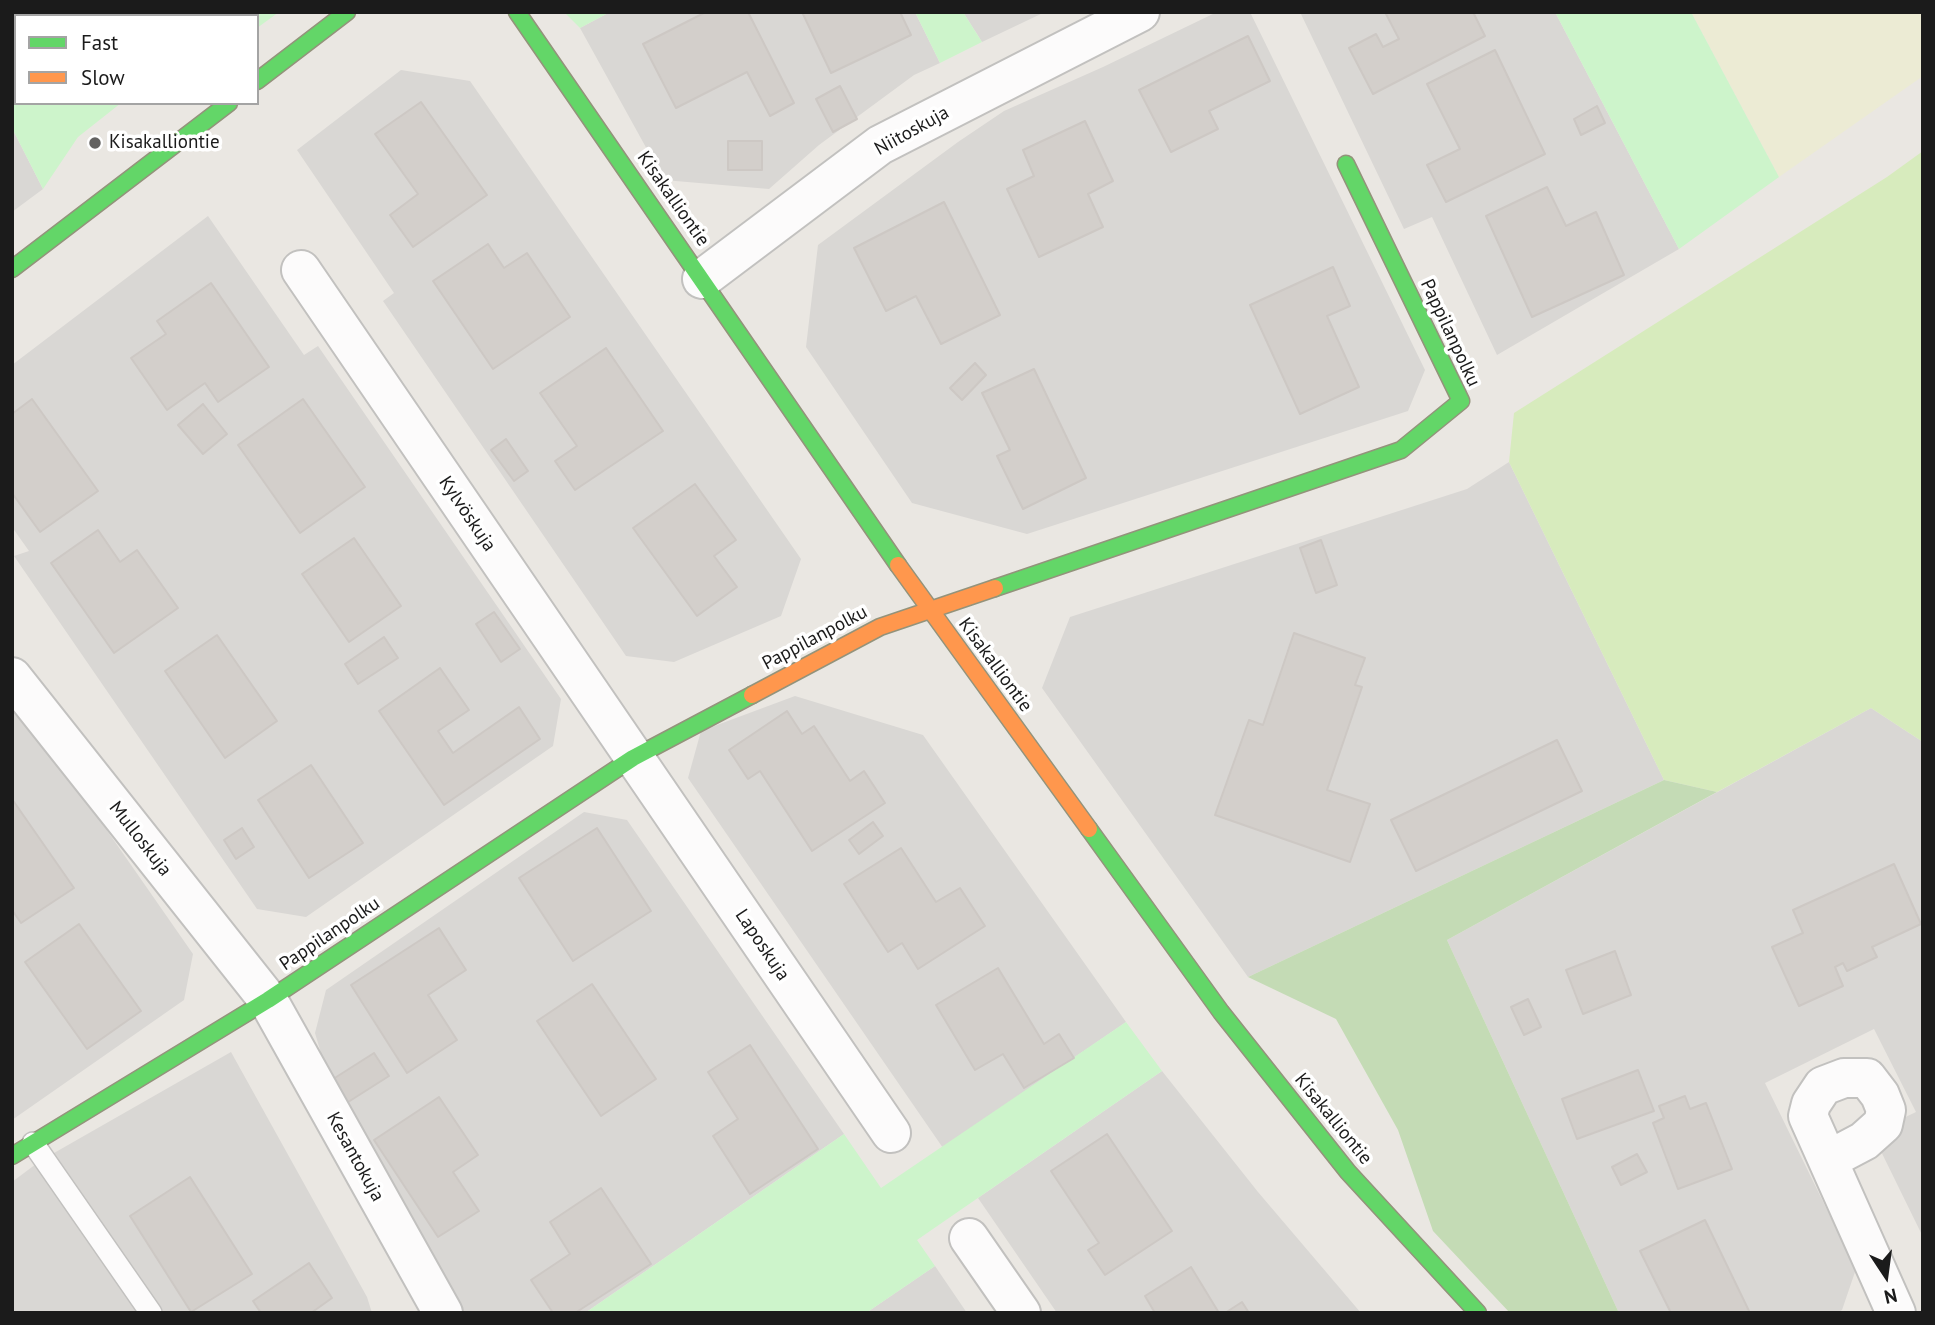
<!DOCTYPE html>
<meta charset="utf-8">
<style>
body{margin:0}
#map{position:relative;width:1935px;height:1325px;overflow:hidden;background:#eae7e2;font-family:"PT Sans",sans-serif}
canvas{display:block}
.frame{position:absolute;inset:0;border:14px solid #1b1b1b;pointer-events:none}
.legend{position:absolute;left:14px;top:14px;width:245px;height:91px;box-sizing:border-box;background:#fff;border:2px solid #a4a4a4;margin:0;padding:9px 12px;list-style:none;font-size:21px;color:#1b1b1b}
.legend li{display:flex;align-items:center;gap:14px;height:35px}
.legend b{width:35px;border:2px solid #a4a4a4}
.north{position:absolute;left:1851px;top:1241px;width:70px;height:70px;-webkit-text-stroke:5px #fff;paint-order:stroke;rotate:167deg;font-size:19px;font-weight:700;line-height:28px;text-align:center;color:#1b1b1b}
.north::after{content:'';display:block;margin:auto;width:24px;height:32px;background:#1b1b1b;clip-path:polygon(50% 0,100% 100%,50% 72%,0 100%)}
</style>
<div id="map">
<canvas width="1935" height="1325"></canvas>
<div class="frame"></div>
<ul class="legend">
<li><b style="height:9px;background:#63d668"></b>Fast</li>
<li><b style="height:9px;background:#ff974d"></b>Slow</li>
</ul>
<div class="north">N</div>
</div>
<script>
const c = document.querySelector('canvas').getContext('2d');
c.lineJoin = 'round';
function fillPath(path, color) {
  c.fillStyle = color;
  c.fill(path, 'evenodd');
}
function shape(rows) {
  const path = new Path2D();
  for (const r of rows) {
    path.moveTo(r[0], r[1]);
    for (let i = 2; i < r.length; i += 2) path.lineTo(r[i], r[i + 1]);
  }
  return path;
}
function strokePath(path, color, width, dash) {
  c.strokeStyle = color;
  c.lineWidth = width;
  c.lineCap = dash ? 'butt' : 'round';
  c.setLineDash(dash || []);
  c.stroke(path);
}
function drawText(font, color, halo, rows, align = 'center') {
  c.font = font + ' "PT Sans",sans-serif';
  c.lineWidth = 7;
  c.setLineDash([]);
  c.textBaseline = 'middle';
  c.strokeStyle = halo;
  c.fillStyle = color;
  for (const [text, x, y, turn = 0] of rows) {
    c.save();
    c.translate(x, y);
    c.rotate((+turn || 0) * Math.PI / 180);
    c.textAlign = isNaN(turn) ? turn : align;
    if (halo) c.strokeText(text, 0, 0);
    c.fillText(text, 0, 0);
    c.restore();
  }
}
fillPath(shape([
 [610,12,915,12,940,63,914,75,819,145,769,189,664,180,580,28],
 [963,12,1045,12,982,42],
 [1217,12,1250,12,1425,370,1408,411,1027,534,912,503,806,347,818,245,958,142,1004,111,1103,67],
 [1300,12,1555,12,1679,249,1497,355,1432,217,1404,229],
 [401,70,470,81,801,559,781,616,674,662,626,656,383,301,394,293,297,150],
 [12,128,43,189,12,212],
 [208,216,304,355,318,346,561,699,553,746,306,917,257,909,14,556,29,551,12,527,12,365],
 [1509,462,1664,780,1248,977,1042,688,1070,617,1467,489],
 [12,694,193,954,184,1000,12,1120],
 [795,696,923,735,1126,1022,943,1148,688,778,701,731],
 [1871,708,1923,742,1923,1237,1872,1133,1916,1112,1874,1029,1765,1083,1856,1269,1842,1310,1836,1313,1619,1313,1447,940],
 [584,812,627,820,844,1134,585,1313,459,1313,352,1158,315,1033,326,990],
 [231,1052,367,1297,372,1313,12,1313,12,1182,40,1161],
 [1162,1071,1258,1192,1361,1313,1057,1313,978,1198],
 [935,1266,967,1313,866,1313]
]), '#d9d7d4');
fillPath(shape([
 [1691,12,1923,12,1923,76,1779,177]
]), '#ecebd4');
fillPath(shape([
 [1923,151,1923,742,1871,708,1717,792,1664,780,1509,462,1514,413,1887,177]
]), '#d7ebbd');
fillPath(shape([
 [1664,780,1717,792,1447,940,1619,1313,1510,1313,1433,1231,1398,1130,1336,1019,1248,977]
]), '#c4dbb5');
fillPath(shape([
 [12,12,279,12,257,28,257,16,16,16,16,103,121,103,78,137,43,189,12,128],
 [564,12,610,12,580,28],
 [915,12,963,12,982,42,940,63],
 [1555,12,1691,12,1779,177,1679,249],
 [1126,1022,1162,1071,917,1240,935,1266,866,1313,585,1313,844,1134,881,1188]
]), '#cdf4cb');
const building = shape([
 [706,12,748,12,794,103,770,116,747,72,676,108,643,44,706,12],
 [802,12,900,12,911,35,831,73,802,12],
 [1385,12,1473,12,1485,36,1373,94,1349,48,1376,34,1383,47,1399,39,1385,12],
 [1248,36,1270,81,1209,111,1218,129,1171,152,1139,90,1248,36],
 [1495,50,1545,154,1446,202,1427,165,1460,149,1427,84,1495,50],
 [840,86,857,119,833,132,816,99,840,86],
 [421,102,487,195,413,247,390,215,418,194,375,134,421,102],
 [1597,106,1605,123,1581,135,1574,119,1597,106],
 [1085,121,1113,181,1088,194,1103,227,1039,257,1007,189,1034,176,1023,150,1085,121],
 [728,141,762,141,762,170,728,170,728,141],
 [1547,187,1566,226,1596,212,1624,275,1532,317,1486,216,1547,187],
 [944,202,1000,315,941,344,916,296,886,311,854,248,944,202],
 [488,244,504,268,527,253,570,317,493,369,433,281,488,244],
 [1333,267,1350,306,1327,316,1359,387,1300,414,1250,305,1333,267],
 [211,283,269,367,218,402,205,383,167,410,131,358,166,334,157,321,211,283],
 [606,348,663,431,575,490,555,461,577,446,540,393,606,348],
 [975,363,986,375,962,400,950,388,975,363],
 [1034,369,1086,478,1023,509,997,456,1010,450,982,393,1034,369],
 [32,399,98,491,40,532,12,493,12,414,32,399],
 [303,399,365,487,300,533,238,445,303,399],
 [203,404,227,434,203,454,178,425,203,404],
 [506,439,528,471,514,481,491,450,506,439],
 [695,484,736,540,714,556,737,587,697,616,633,528,695,484],
 [98,530,120,562,137,550,178,608,114,653,51,563,98,530],
 [354,538,401,606,349,642,302,574,354,538],
 [1321,540,1337,585,1316,593,1300,548,1321,540],
 [494,612,520,649,501,662,476,624,494,612],
 [1294,633,1365,658,1355,685,1362,687,1327,790,1370,804,1350,862,1215,815,1249,720,1263,725,1294,633],
 [217,635,277,721,225,758,165,671,217,635],
 [384,637,398,658,358,684,345,664,384,637],
 [440,668,469,710,438,731,453,753,519,707,540,739,444,805,379,711,440,668],
 [787,711,802,734,814,726,850,781,864,771,885,803,812,851,760,771,748,779,729,750,787,711],
 [1557,740,1582,791,1416,871,1391,820,1557,740],
 [311,765,363,843,309,878,258,800,311,765],
 [12,799,74,888,21,923,12,910,12,799],
 [873,822,883,836,859,854,849,840,873,822],
 [242,828,254,847,236,859,224,840,242,828],
 [597,828,651,911,573,961,519,878,597,828],
 [901,848,936,902,960,888,985,926,918,969,902,943,888,952,844,884,901,848],
 [1894,864,1921,924,1872,947,1877,957,1847,971,1843,963,1835,967,1843,986,1799,1006,1772,947,1803,933,1793,910,1894,864],
 [79,924,141,1011,87,1049,25,962,79,924],
 [439,928,466,970,428,995,457,1040,407,1073,351,985,439,928],
 [1615,951,1631,995,1583,1014,1566,970,1615,951],
 [998,968,1044,1044,1059,1034,1074,1058,1024,1088,1003,1054,975,1070,936,1005,998,968],
 [592,984,656,1079,601,1116,537,1021,592,984],
 [1528,999,1541,1027,1524,1035,1511,1007,1528,999],
 [750,1045,818,1149,750,1194,713,1136,738,1119,708,1072,750,1045],
 [374,1053,389,1076,345,1104,330,1081,374,1053],
 [1638,1070,1654,1111,1577,1139,1562,1099,1638,1070],
 [1685,1096,1690,1109,1706,1103,1732,1169,1678,1189,1653,1123,1664,1118,1659,1106,1685,1096],
 [439,1097,478,1155,453,1172,479,1211,438,1237,374,1140,439,1097],
 [1107,1134,1172,1231,1105,1275,1088,1250,1099,1243,1051,1171,1107,1134],
 [1637,1154,1647,1172,1621,1185,1612,1167,1637,1154],
 [190,1177,252,1274,191,1312,130,1216,190,1177],
 [601,1188,651,1264,575,1313,553,1313,531,1280,570,1254,550,1222,601,1188],
 [1705,1220,1750,1313,1671,1313,1640,1251,1705,1220],
 [309,1263,332,1298,311,1313,261,1313,253,1301,309,1263],
 [1191,1267,1219,1313,1155,1313,1145,1296,1191,1267],
 [1242,1302,1249,1313,1225,1313,1242,1302]
]);
fillPath(building, '#d3cfcb');
strokePath(building, '#cdc8c4', 2);
const lane = shape([
 [33,1143,151,1313]
]);
const street = shape([
 [301,270,891,1133],
 [702,279,880,145,1140,12],
 [12,677,268,1000,443,1313],
 [1828,1160,1864,1141,1883,1124,1886,1110,1880,1095,1867,1078,1844,1078,1823,1086,1811,1104,1808,1116,1896,1313],
 [969,1238,1021,1313]
]);
const fast = shape([
 [517,12,898,565],
 [257,81,347,12],
 [12,269,229,103],
 [995,588,1401,450,1461,401,1346,164],
 [1089,829,1221,1012,1348,1172,1478,1313],
 [12,1156,268,1000,633,758,752,695]
]);
const slow = shape([
 [898,565,1089,829],
 [752,695,880,627,995,588]
]);
strokePath(lane, '#c2c1bf', 24);
strokePath(street, '#c2c1bf', 42);
strokePath(fast, '#93937b', 19);
strokePath(slow, '#93937b', 19);
strokePath(lane, '#fcfbfb', 21);
strokePath(street, '#fcfbfb', 38);
strokePath(fast, '#63d668', 16);
strokePath(slow, '#ff974d', 16);
for (const [x, y, r, color] of [
 [95,143,7,"#636261"]
]) {
  const dot = new Path2D();
  dot.arc(x, y, r, 0, 2 * Math.PI);
  c.fillStyle = color;
  c.fill(dot);
  strokePath(dot, '#fff', 2.5);
}
drawText('19px', '#1b1b1b', '#fff', [
 ["Niitoskuja",912,131,-29],
 ["Kisakalliontie",673,199,55],
 ["Pappilanpolku",1450,333,65],
 ["Kylvöskuja",467,514,56],
 ["Pappilanpolku",815,638,-28],
 ["Kisakalliontie",995,665,54],
 ["Mulloskuja",140,839,52],
 ["Pappilanpolku",330,934,-34],
 ["Laposkuja",762,945,56],
 ["Kisakalliontie",1333,1119,51],
 ["Kesantokuja",355,1157,61]
]);
drawText('19px', '#1b1b1b', '#fff', [
 ["Kisakalliontie",109,143]
], 'left');
</script>
